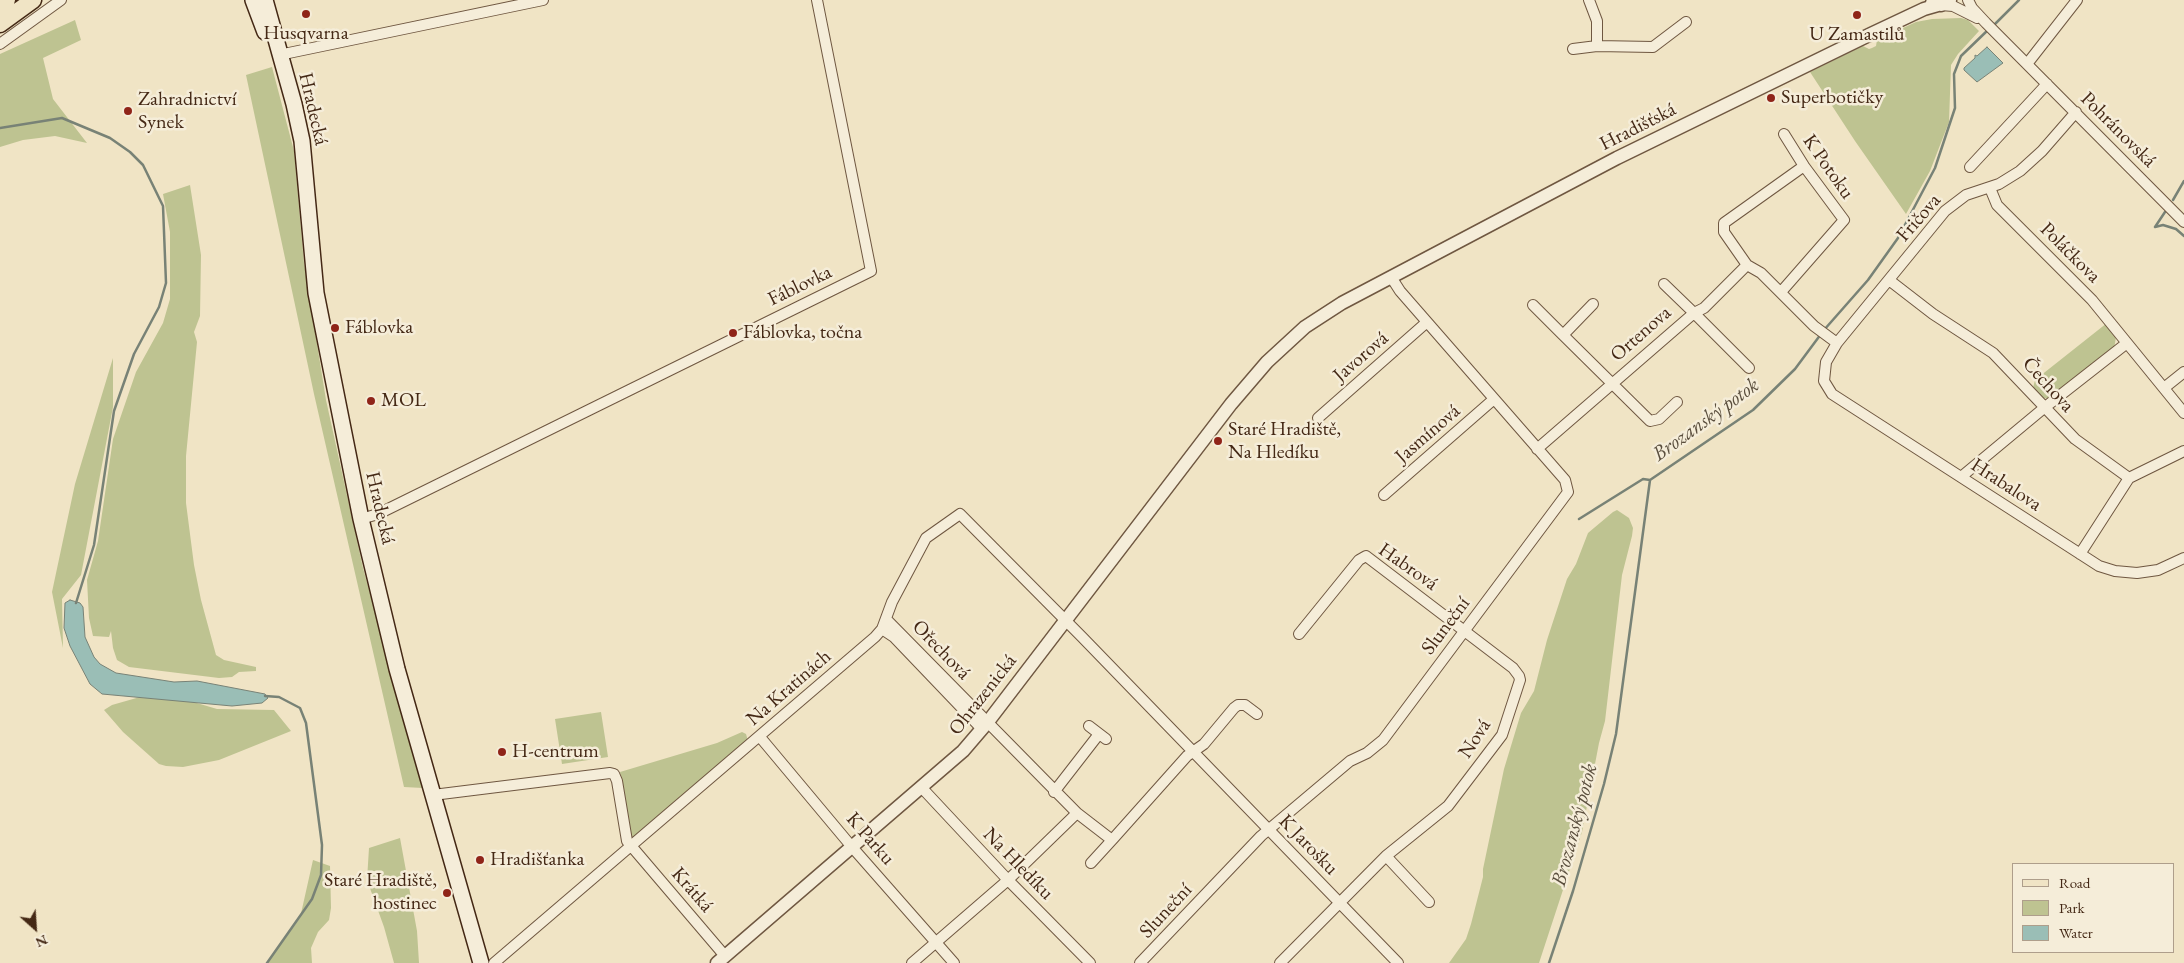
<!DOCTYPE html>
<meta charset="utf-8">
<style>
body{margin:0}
#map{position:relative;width:2184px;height:963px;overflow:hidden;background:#f0e4c5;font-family:"EB Garamond",serif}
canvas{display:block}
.legend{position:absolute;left:2012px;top:863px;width:162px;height:90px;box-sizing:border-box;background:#f5edd9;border:1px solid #ae9e8b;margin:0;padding:6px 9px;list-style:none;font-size:15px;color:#442815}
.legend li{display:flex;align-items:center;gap:10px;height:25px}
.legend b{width:25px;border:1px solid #ae9e8b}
.north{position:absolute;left:10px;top:903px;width:50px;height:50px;-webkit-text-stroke:4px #f5edd9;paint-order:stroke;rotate:154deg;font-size:14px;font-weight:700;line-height:20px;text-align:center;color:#442815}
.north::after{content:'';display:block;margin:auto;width:18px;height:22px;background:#442815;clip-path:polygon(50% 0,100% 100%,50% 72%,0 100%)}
</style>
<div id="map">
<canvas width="2184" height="963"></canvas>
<ul class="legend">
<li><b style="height:6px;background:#f0e4c5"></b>Road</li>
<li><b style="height:14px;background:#bec391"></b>Park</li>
<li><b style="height:14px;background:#9abeb6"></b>Water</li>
</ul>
<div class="north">N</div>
</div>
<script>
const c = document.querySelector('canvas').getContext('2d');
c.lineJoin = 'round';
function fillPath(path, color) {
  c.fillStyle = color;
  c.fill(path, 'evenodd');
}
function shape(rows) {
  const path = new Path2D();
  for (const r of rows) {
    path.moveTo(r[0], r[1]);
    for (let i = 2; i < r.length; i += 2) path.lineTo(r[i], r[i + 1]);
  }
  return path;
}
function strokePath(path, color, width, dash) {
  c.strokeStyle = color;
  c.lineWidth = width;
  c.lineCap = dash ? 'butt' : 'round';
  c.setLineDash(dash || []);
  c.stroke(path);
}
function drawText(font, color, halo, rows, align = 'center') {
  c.font = font + ' "EB Garamond",serif';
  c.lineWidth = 5;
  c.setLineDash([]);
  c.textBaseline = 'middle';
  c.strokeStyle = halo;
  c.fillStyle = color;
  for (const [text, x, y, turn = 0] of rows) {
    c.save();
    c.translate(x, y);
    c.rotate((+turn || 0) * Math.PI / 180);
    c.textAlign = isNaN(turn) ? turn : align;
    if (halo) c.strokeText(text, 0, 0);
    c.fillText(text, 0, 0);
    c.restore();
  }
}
fillPath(shape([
 [1961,18,1968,20,1979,31,1958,54,1951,65,1949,122,1930,171,1906,214,1855,141,1810,72,1863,46,1869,49,1872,48,1876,46,1877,40,1916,22,1932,19],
 [75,20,81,40,43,58,53,99,87,143,55,136,23,140,0,147,0,54],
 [272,67,294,151,304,263,326,400,363,568,423,788,404,787,314,394,246,75],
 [190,185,201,255,200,316,194,332,197,342,186,456,186,503,194,565,201,600,216,655,224,660,256,667,256,671,239,672,232,677,219,678,129,667,117,660,113,648,111,631,109,637,93,636,89,618,87,580,98,541,113,439,136,372,163,323,170,299,170,232,163,194],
 [2107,323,2116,337,2114,349,2050,399,2043,398,2033,388,2035,380],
 [113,358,113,407,81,575,62,599,63,648,52,592,75,484],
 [1617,510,1629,518,1633,528,1632,536,1622,575,1605,721,1599,743,1582,832,1539,963,1449,963,1466,939,1471,924,1483,877,1483,869,1504,769,1521,713,1534,691,1547,640,1567,579,1576,564,1588,533,1613,512],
 [140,697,190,701,217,709,274,710,291,731,219,760,183,767,166,766,159,764,123,732,104,710,112,705],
 [601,712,608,757,562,764,555,719],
 [742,732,746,734,748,741,632,841,628,841,620,772,717,743],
 [400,838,417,931,419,963,394,963,384,927,367,880,369,848],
 [313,860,330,866,331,908,329,920,318,932,311,948,312,963,267,963,300,918]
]), '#bec391');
const water = shape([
 [1987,47,2003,63,1977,82,1964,70,1964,68,1975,58,1975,55,1977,56,1987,47],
 [70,600,80,603,83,607,85,637,94,657,100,664,116,673,174,682,197,681,265,694,268,698,262,703,232,706,102,694,90,684,70,646,64,628,65,603,70,600]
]);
fillPath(water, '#9abeb6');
strokePath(water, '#788276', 1);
strokePath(shape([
 [1993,26,2019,0],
 [0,128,62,118,110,138,130,152,143,165,163,206,166,283,159,307,134,354,114,411,94,545,76,603],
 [2173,200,2184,181],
 [2165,212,2155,227,2163,225,2176,229,2184,236],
 [1824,330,1868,280,1898,238,1935,168,1955,108,1954,74,1961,56,1989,29],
 [1579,519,1643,479,1650,480],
 [265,696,279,697,300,708,306,723,322,845,321,875,312,899,267,963],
 [1549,963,1573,891,1604,784,1616,734,1650,480,1753,410,1795,369,1821,334]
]), '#788276', 2.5);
const minor = shape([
 [1968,0,1972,8,1986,23,2184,222],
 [1941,5,1953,6,1977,18],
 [0,44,61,0],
 [1597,46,1653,47,1686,22],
 [1573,49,1597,46,1597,21,1589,0],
 [279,55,543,0],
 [2027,64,2077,0],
 [2076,112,2042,151,2020,171,1999,184,1966,195,1945,211,1837,343,1826,362,1824,381,1832,394,2099,566,2115,571,2137,573,2158,570,2184,558],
 [1970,167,2047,84],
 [1990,188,1997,205,2092,300,2184,413],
 [1747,265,1761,273,1814,326,1837,343],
 [1889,280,1933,314,1993,353,2075,439,2129,478,2184,451],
 [1664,284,1694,313,1704,308,1747,265,1724,232,1724,223,1804,166],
 [1781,292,1844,220,1804,166,1784,134],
 [1533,305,1563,335,1593,304],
 [1563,335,1650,421,1659,419,1677,402],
 [2164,388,2184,372],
 [1318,418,1427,322],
 [1537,449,1694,313,1749,368],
 [1961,477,2044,408,2127,343],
 [1384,495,1494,399],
 [361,519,378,514,871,271,817,0],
 [2080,554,2129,478],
 [886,619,1077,813],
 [882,629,894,637,982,729],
 [1089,726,1106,739],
 [760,737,852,847,954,963],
 [922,788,1008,880,1090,963],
 [1054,792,1099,734],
 [433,795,610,773,614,774,617,781,627,841,725,956],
 [1386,856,1429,902],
 [1091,863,1112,840],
 [494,963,875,637,882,629,892,602,926,538,960,514,1082,637,1398,963],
 [912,963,1008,880,1077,813,1112,840,1187,756,1204,744,1234,708,1238,705,1245,705,1257,714],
 [1140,963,1261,836,1350,761,1367,753,1383,740,1568,492,1565,480,1400,291,1391,277],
 [1280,963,1386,856,1448,806,1502,735,1520,680,1519,676,1513,668,1366,556,1359,560,1299,634]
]);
const tertiary = shape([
 [1932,3,1941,5,1950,0],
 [717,963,963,751,987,723,1231,404,1267,362,1305,327,1342,303,1617,158,1871,34,1924,9,1938,5]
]);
const secondary = shape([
 [253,0,265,32],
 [265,0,294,104,302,141,316,293,361,519,397,669,481,963]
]);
const primary = shape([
 [0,6,7,0],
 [0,24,33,0]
]);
strokePath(minor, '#6f5741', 12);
strokePath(tertiary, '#6f5741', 15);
strokePath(secondary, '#442815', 18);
strokePath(primary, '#442815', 19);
strokePath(minor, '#f5edd9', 10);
strokePath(tertiary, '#f5edd9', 12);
strokePath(secondary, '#f5edd9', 15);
strokePath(primary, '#f0e4c5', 16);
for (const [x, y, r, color] of [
 [306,14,5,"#8f2418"],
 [1857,15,5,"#8f2418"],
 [1771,98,5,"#8f2418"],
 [128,111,5,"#8f2418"],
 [335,328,5,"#8f2418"],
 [733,333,5,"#8f2418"],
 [371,401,5,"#8f2418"],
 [1218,441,5,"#8f2418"],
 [502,752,5,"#8f2418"],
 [480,860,5,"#8f2418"],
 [447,893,5,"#8f2418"]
]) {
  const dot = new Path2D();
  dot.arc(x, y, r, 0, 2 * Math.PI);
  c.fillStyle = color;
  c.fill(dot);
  strokePath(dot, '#f5edd9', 2);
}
drawText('20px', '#442815', '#f5edd9', [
 ["Husqvarna",306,34,"center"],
 ["U Zamastilů",1857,35,"center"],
 ["Superbotičky",1781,98],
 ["Zahradnictví",138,100],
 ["Synek",138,123],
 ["Fáblovka",345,328],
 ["Fáblovka, točna",743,333],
 ["MOL",381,401],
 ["Staré Hradiště,",1228,430],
 ["Na Hledíku",1228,453],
 ["H-centrum",512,752],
 ["Hradišťanka",490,860],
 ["Staré Hradiště,",437,881,"right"],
 ["hostinec",437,904,"right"]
], 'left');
drawText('20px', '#442815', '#f5edd9', [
 ["Hradecká",313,109,77],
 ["Hradišťská",1638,127,-27],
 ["Pohránovská",2118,130,45],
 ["K Potoku",1828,167,55],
 ["Fričova",1919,218,-49],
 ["Poláčkova",2070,253,45],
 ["Fáblovka",800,286,-26],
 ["Ortenova",1641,334,-41],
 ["Javorová",1361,357,-41],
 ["Čechova",2048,385,48],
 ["Jasmínová",1428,434,-41],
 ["Hrabalova",2006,485,33],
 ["Hradecká",380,508,77],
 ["Habrová",1408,567,35],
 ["Sluneční",1446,626,-53],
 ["Ořechová",941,650,46],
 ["Na Kratinách",789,688,-41],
 ["Ohrazenická",983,695,-52],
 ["Nová",1475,739,-57],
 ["K Parku",870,839,49],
 ["K Jarošku",1308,845,46],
 ["Na Hledíku",1018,864,46],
 ["Krátká",692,890,49],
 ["Sluneční",1166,911,-47]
]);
drawText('italic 21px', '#5a4e3d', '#f5edd9', [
 ["Brozanský potok",1706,420,-36],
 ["Brozanský potok",1575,825,-75]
]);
</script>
